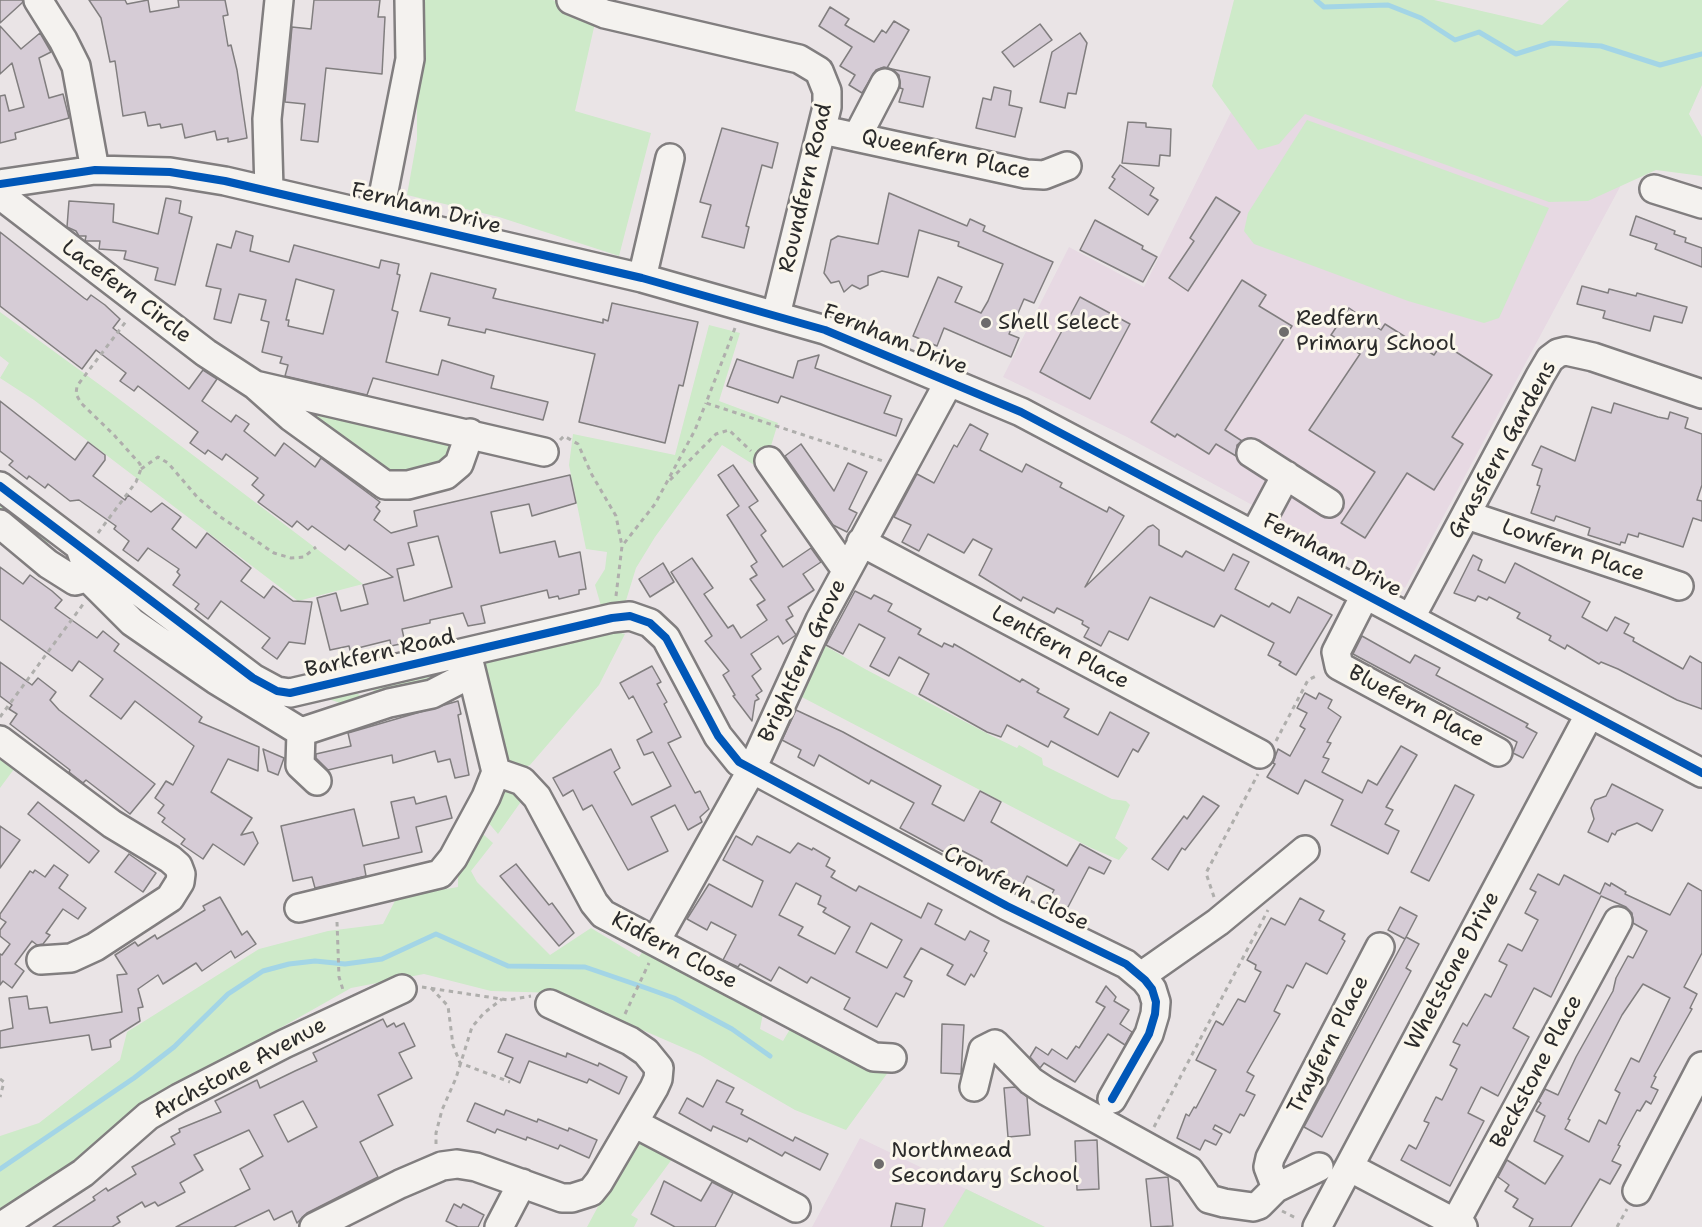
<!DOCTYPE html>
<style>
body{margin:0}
canvas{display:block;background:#eae4e6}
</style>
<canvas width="1702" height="1227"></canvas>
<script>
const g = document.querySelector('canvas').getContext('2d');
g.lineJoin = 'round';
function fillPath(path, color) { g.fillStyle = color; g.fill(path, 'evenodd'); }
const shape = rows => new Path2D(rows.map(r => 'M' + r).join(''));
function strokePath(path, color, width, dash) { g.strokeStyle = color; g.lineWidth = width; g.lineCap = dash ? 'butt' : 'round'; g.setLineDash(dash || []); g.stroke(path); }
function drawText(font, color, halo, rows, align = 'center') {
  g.font = font + ' "Shantell Sans",sans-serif'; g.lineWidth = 6; g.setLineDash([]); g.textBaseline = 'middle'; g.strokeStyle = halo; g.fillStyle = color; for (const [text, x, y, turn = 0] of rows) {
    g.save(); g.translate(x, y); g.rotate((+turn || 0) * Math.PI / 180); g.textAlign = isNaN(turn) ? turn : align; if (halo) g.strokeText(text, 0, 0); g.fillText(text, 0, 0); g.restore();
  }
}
fillPath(shape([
 [1257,60,1621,185,1405,588,1127,437,1003,377,1069,247,1144,287],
 [860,1138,1045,1227,812,1227]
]), '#e7d9e3');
fillPath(shape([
 [422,0,553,0,595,23,575,111,651,133,619,256,499,217,407,195,417,139,417,85,425,61],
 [1234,0,1434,0,1542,25,1569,0,1702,0,1702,85,1689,114,1702,137,1702,176,1656,170,1588,201,1549,202,1305,114,1279,144,1258,150,1212,86],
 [1307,120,1549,208,1499,318,1484,323,1408,301,1254,244,1244,231,1248,213],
 [0,312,111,393,363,584,298,601,34,400,0,378,9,363,0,356],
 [709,325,740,333,719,401,778,423,770,449,759,468,722,445,655,537,636,568,624,607,581,620,581,611,601,606,595,585,605,569,607,552,586,549,569,465,573,434,675,455],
 [284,396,454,438,454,459,395,480],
 [0,495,50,534,45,556,0,516],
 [606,629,625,634,599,685,530,765,519,769,504,756,481,673,486,656],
 [817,641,865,669,992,736,1017,748,1019,745,1042,758,1043,765,1112,799,1126,801,1130,805,1115,838,1128,848,1119,860,1089,847,796,694],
 [443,661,459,671,382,697,366,685],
 [349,687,367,701,351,707,326,698],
 [0,752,17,765,0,788],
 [506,783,525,796,498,834,481,814],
 [475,827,493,843,471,871,477,882,550,955,591,928,639,957,647,945,764,1008,760,1029,783,1041,793,1024,889,1071,846,1130,795,1110,700,1055,557,993,491,991,424,974,351,988,130,1113,72,1162,0,1209,0,1136,39,1123,120,1060,127,1032,259,949,328,931,383,924,397,897,458,887,458,862],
 [643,1142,675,1155,631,1215,638,1219,634,1227,587,1227,630,1147],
 [966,1189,1045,1227,943,1227]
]), '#ceeac9');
strokePath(shape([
 [1316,0,1324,7,1388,5,1421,18,1455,40,1479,32,1516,54,1551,43,1601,46,1660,65,1702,54],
 [0,1169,134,1078,174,1047,228,994,263,971,289,964,315,961,345,964,382,959,436,934,508,966,585,967,649,989,674,998,732,1029,770,1056]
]), '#a3d5e6', 5);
const building = shape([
 [0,0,22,0,23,2,0,23,0,0],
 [89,0,125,0,127,4,148,0,150,12,179,7,178,0,225,0,228,15,223,16,228,46,231,45,237,70,247,138,228,142,228,138,217,140,215,131,185,138,182,124,161,128,160,124,148,126,145,112,123,116,115,61,110,62,101,18,89,0],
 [314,0,380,0,378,17,385,17,382,74,326,68,318,142,301,140,305,104,285,102,292,27,311,29,314,0],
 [830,7,849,19,845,25,874,42,882,30,886,33,894,21,909,30,887,68,930,77,923,107,899,102,903,89,900,88,899,75,892,69,884,67,876,70,862,93,849,85,855,75,840,66,852,47,819,26,830,7],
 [1040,24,1052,40,1014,67,1002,52,1040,24],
 [0,26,21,49,40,33,51,52,39,58,49,98,63,94,69,118,15,133,16,139,0,143,0,96,5,95,9,111,24,107,12,63,0,74,0,26],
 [1080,33,1087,43,1076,94,1068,93,1065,108,1040,102,1052,52,1080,33],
 [994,87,1011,91,1009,105,1022,108,1015,137,976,128,983,98,991,100,994,87],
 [1128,122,1146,123,1146,127,1171,129,1170,156,1160,155,1159,166,1122,163,1128,122],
 [722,128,778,143,772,168,762,165,746,226,749,227,744,248,702,237,711,205,700,202,722,128],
 [1120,165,1154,188,1150,195,1158,200,1148,215,1109,188,1115,179,1112,177,1120,165],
 [889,193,967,226,970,219,985,226,983,231,1053,262,1034,303,1024,299,1009,334,1019,338,1011,357,944,328,937,346,913,336,938,277,962,287,955,302,981,313,988,301,1003,264,958,246,959,242,919,230,908,277,882,271,868,276,868,285,860,289,852,285,844,292,839,281,831,283,824,273,831,240,838,236,878,244,889,193],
 [1216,197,1240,212,1188,291,1169,278,1194,241,1190,238,1216,197],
 [166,198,181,201,179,213,192,217,175,285,155,280,158,268,124,259,126,251,99,249,100,241,85,241,86,236,79,236,76,231,67,227,69,201,114,204,113,222,158,234,166,198],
 [1636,216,1675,231,1674,234,1686,238,1685,242,1702,248,1702,267,1655,249,1657,244,1630,235,1636,216],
 [1095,220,1143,246,1142,249,1157,257,1143,282,1080,250,1095,220],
 [236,231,253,236,250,251,289,262,294,245,379,268,381,260,399,264,397,274,400,275,392,310,398,312,386,362,438,375,442,360,494,376,491,388,548,402,543,420,373,378,367,395,285,376,288,365,280,363,282,357,262,352,269,322,261,320,266,300,239,294,231,323,214,319,221,289,206,286,217,244,231,248,236,231],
 [296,279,334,290,323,334,288,326,289,320,286,320,296,279],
 [0,232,84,298,87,300,91,295,105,305,120,319,113,328,189,389,203,370,217,379,202,401,231,422,236,415,249,424,244,431,275,456,284,443,315,467,321,458,380,502,376,507,380,511,374,520,391,533,417,526,414,511,570,475,576,503,532,516,529,504,491,512,500,553,555,541,559,557,580,552,586,589,579,590,579,594,559,599,558,596,549,598,547,590,481,606,485,623,468,626,463,613,430,620,430,623,402,629,405,643,391,646,390,640,350,650,349,646,330,650,317,598,336,593,341,611,368,604,363,585,393,577,349,545,345,550,312,526,308,530,297,521,292,527,258,502,264,495,252,485,258,478,226,454,222,460,208,450,205,454,190,443,198,432,138,386,134,391,120,381,126,373,96,350,82,369,0,306,0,232],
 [438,536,452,587,404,601,397,569,414,565,408,543,438,536],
 [431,273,496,289,493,298,603,323,603,319,608,321,612,303,698,322,683,386,679,385,665,443,579,422,595,354,486,329,485,333,448,325,450,318,420,311,431,273],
 [1242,280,1266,295,1259,306,1292,326,1225,430,1242,441,1237,445,1236,456,1216,444,1209,454,1177,434,1175,437,1151,422,1242,280],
 [1582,286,1608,293,1609,289,1636,296,1637,293,1687,307,1682,323,1654,316,1650,331,1603,318,1605,311,1577,304,1582,286],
 [1080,297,1130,324,1090,399,1040,372,1080,297],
 [1349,308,1381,330,1385,324,1434,355,1442,343,1492,375,1452,437,1463,444,1434,490,1407,473,1365,538,1341,523,1375,472,1309,430,1360,354,1331,335,1349,308],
 [819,355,815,368,891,396,884,413,902,419,896,436,781,396,778,403,727,386,737,359,793,378,798,361,819,355],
 [0,401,75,460,88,442,105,455,105,460,93,476,125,500,128,495,151,512,162,503,181,517,172,529,196,548,207,533,251,568,241,581,264,598,273,586,293,601,312,602,305,644,289,642,277,659,262,648,270,638,221,601,208,619,195,609,199,604,173,585,180,575,177,572,179,569,148,548,138,561,123,550,129,541,114,529,116,526,79,500,70,501,48,484,45,488,29,476,27,479,9,465,13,461,0,451,0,401],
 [1614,403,1658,417,1668,419,1670,412,1688,418,1685,428,1702,434,1702,485,1697,500,1702,501,1702,521,1693,518,1683,547,1639,533,1638,537,1628,534,1625,543,1621,542,1620,545,1588,535,1590,528,1556,516,1554,521,1531,513,1540,486,1537,485,1542,469,1532,465,1541,446,1575,461,1592,407,1611,413,1614,403],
 [970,424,988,434,980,450,1022,472,1026,464,1062,483,1060,487,1107,512,1109,507,1124,516,1085,587,1148,527,1153,525,1159,530,1159,545,1182,557,1186,551,1224,571,1233,554,1249,562,1235,589,1269,607,1272,603,1290,613,1298,597,1332,615,1296,675,1279,665,1281,662,1268,655,1274,643,1221,615,1214,627,1150,597,1128,640,1109,631,1101,646,1084,637,1089,628,1082,624,1083,621,1057,608,1054,613,1023,597,1021,601,979,575,992,549,973,539,964,553,928,534,919,551,902,542,911,525,894,517,917,474,934,483,954,445,957,447,970,424],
 [801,444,834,491,848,463,867,472,849,509,857,513,847,532,833,525,785,456,801,444],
 [733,465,758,501,749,507,766,531,761,535,783,567,811,548,821,562,803,574,814,590,788,607,793,616,786,620,796,635,783,644,778,636,751,654,761,669,752,676,762,691,756,695,759,699,755,701,752,721,733,696,735,695,723,675,729,671,705,641,712,636,671,572,692,558,713,588,704,594,728,628,733,625,741,638,767,620,757,605,765,600,750,579,757,575,751,566,757,562,727,515,739,506,718,475,733,465],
 [1473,555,1482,560,1478,570,1505,583,1515,563,1590,602,1582,617,1607,631,1615,617,1629,624,1624,633,1634,638,1633,641,1683,669,1690,656,1702,663,1702,709,1677,700,1618,669,1601,662,1599,664,1567,645,1565,649,1549,640,1551,636,1517,618,1520,613,1489,597,1487,600,1478,596,1475,601,1454,593,1473,555],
 [663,563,674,582,650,597,639,579,663,563],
 [0,567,23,584,30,575,52,591,62,600,55,608,97,638,103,631,119,644,114,651,202,717,199,722,259,747,258,771,228,759,211,792,252,818,241,835,253,832,258,843,244,865,213,844,203,859,181,844,185,839,162,822,165,818,158,813,164,805,155,798,166,781,173,785,194,746,135,701,121,719,90,696,103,679,79,661,72,671,0,619,0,567],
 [855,591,871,599,874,595,892,604,888,611,921,629,918,634,942,647,944,643,953,647,954,644,1020,682,1022,679,1039,689,1037,692,1069,709,1064,717,1098,735,1110,712,1149,733,1138,752,1133,749,1118,777,1051,741,1048,747,1007,725,1001,737,987,732,919,694,929,674,899,657,889,676,870,666,885,638,859,624,843,654,826,645,855,591],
 [1362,636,1410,663,1415,655,1440,668,1436,675,1528,724,1526,727,1537,733,1523,758,1513,753,1517,742,1353,654,1362,636],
 [0,662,32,685,38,678,56,692,50,700,59,710,155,784,130,814,86,780,83,783,69,772,70,770,10,724,17,714,9,709,12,705,0,696,0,662],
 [652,666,661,682,657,684,667,702,664,704,681,737,668,743,695,793,700,791,709,809,700,817,702,822,688,830,675,805,651,817,668,851,628,870,592,805,583,810,573,790,563,796,553,778,611,749,620,768,614,772,632,805,671,786,653,752,644,755,637,740,652,732,633,696,629,699,620,683,652,666],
 [1305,693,1316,699,1319,693,1332,700,1328,708,1341,717,1327,742,1331,743,1323,757,1329,759,1322,772,1362,793,1368,780,1377,785,1401,746,1417,755,1386,807,1393,810,1385,824,1399,831,1388,854,1331,825,1343,800,1305,780,1298,794,1267,777,1275,764,1273,763,1278,749,1290,756,1305,729,1300,726,1307,713,1297,708,1305,693],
 [458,701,461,714,458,715,469,775,455,778,450,759,438,762,435,751,393,763,392,755,328,770,316,758,316,754,351,746,348,733,458,701],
 [796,710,843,732,941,786,932,804,964,821,980,791,1001,802,991,822,1067,866,1080,844,1111,861,1104,874,1089,867,1068,907,1045,907,1054,890,1027,876,1018,894,977,871,982,861,951,845,946,853,900,828,914,803,871,780,869,784,819,755,814,766,798,757,801,750,782,740,796,710],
 [263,749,284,758,278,775,268,771,263,749],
 [1612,784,1663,810,1652,831,1637,823,1617,831,1615,835,1612,833,1608,842,1588,832,1594,819,1591,808,1595,800,1606,796,1612,784],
 [1455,785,1474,795,1429,881,1411,872,1455,785],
 [446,796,452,818,416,827,422,852,364,865,366,876,315,888,312,877,293,881,281,826,354,809,363,846,399,838,391,802,414,797,416,804,446,796],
 [1203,796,1219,806,1185,850,1182,848,1168,870,1152,859,1184,816,1187,819,1203,796],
 [38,802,99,851,89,863,28,814,38,802],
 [0,826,20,840,0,868,0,826],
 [736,836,752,845,757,836,790,853,798,843,812,850,813,848,830,858,826,866,835,871,831,877,856,891,859,886,921,918,928,903,942,910,935,924,965,940,970,931,989,941,984,951,987,953,974,977,971,974,965,985,947,975,953,965,921,948,904,977,912,981,904,997,896,993,877,1027,844,1009,850,998,811,977,807,983,779,967,771,981,740,964,738,967,723,960,736,935,711,922,707,930,687,919,709,884,752,907,763,881,723,860,736,836],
 [796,883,821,896,818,904,826,908,823,912,850,927,835,954,798,935,803,927,779,915,796,883],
 [871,923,902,940,887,968,856,952,871,923],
 [129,854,156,873,143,892,115,872,129,854],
 [516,864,549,905,552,903,574,933,559,946,500,876,516,864],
 [54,865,68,875,59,888,86,908,78,919,63,909,46,933,50,935,43,944,37,945,32,941,15,964,24,971,12,988,3,981,0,985,0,954,2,955,10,944,0,936,0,930,6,922,0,918,0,914,30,871,33,873,35,870,45,877,54,865],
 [1538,874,1559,885,1564,875,1600,894,1605,883,1610,886,1611,883,1626,892,1625,894,1670,915,1688,883,1702,891,1702,953,1684,987,1697,994,1690,1008,1692,1009,1654,1076,1656,1077,1651,1087,1658,1090,1651,1104,1646,1101,1640,1111,1637,1110,1618,1145,1620,1146,1612,1161,1621,1165,1610,1184,1600,1179,1571,1227,1529,1227,1533,1219,1513,1207,1518,1199,1505,1191,1509,1185,1498,1177,1507,1160,1545,1184,1563,1156,1534,1141,1545,1116,1536,1111,1541,1103,1538,1101,1545,1089,1558,1095,1576,1057,1613,991,1616,978,1628,956,1633,958,1647,931,1633,923,1632,913,1626,907,1601,896,1551,997,1534,988,1513,1028,1529,1037,1498,1096,1481,1087,1468,1113,1484,1121,1450,1186,1401,1160,1409,1145,1416,1149,1429,1123,1424,1121,1436,1097,1442,1100,1457,1069,1450,1065,1460,1045,1453,1042,1463,1023,1467,1026,1485,994,1491,997,1507,965,1499,961,1508,944,1522,951,1538,920,1525,913,1536,892,1530,889,1538,874],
 [1643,984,1670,998,1639,1062,1631,1058,1615,1090,1620,1093,1606,1124,1599,1120,1589,1142,1565,1129,1570,1120,1568,1119,1622,1015,1643,984],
 [220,897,242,935,247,931,256,944,235,958,231,951,202,971,196,963,163,984,158,975,138,989,143,1007,138,1008,140,1021,110,1040,111,1047,92,1050,89,1035,0,1048,0,1031,13,1028,9,998,27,996,29,1009,47,1007,50,1023,122,1012,117,975,127,974,115,955,135,942,138,946,155,935,157,939,205,910,203,906,220,897],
 [1300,898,1324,911,1319,920,1345,934,1342,939,1345,941,1327,974,1306,963,1293,988,1287,985,1274,1011,1280,1014,1247,1072,1254,1076,1246,1091,1255,1095,1244,1116,1240,1114,1230,1133,1215,1125,1213,1129,1222,1134,1216,1145,1205,1140,1200,1150,1177,1138,1186,1114,1189,1116,1194,1107,1196,1108,1216,1070,1196,1060,1216,1021,1223,1025,1238,999,1245,1002,1261,972,1255,969,1256,965,1247,960,1271,918,1285,925,1300,898],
 [1400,907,1417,916,1405,939,1388,930,1400,907],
 [1406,937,1419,944,1406,968,1411,971,1322,1137,1304,1127,1406,937],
 [1106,986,1116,997,1114,1001,1129,1010,1120,1024,1132,1032,1125,1045,1108,1034,1075,1082,1044,1063,1040,1068,1030,1057,1036,1047,1048,1055,1052,1049,1067,1059,1076,1046,1079,1048,1105,1007,1096,1002,1106,986],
 [383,1019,387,1027,394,1023,396,1027,404,1023,415,1046,399,1053,412,1078,378,1095,393,1125,360,1142,378,1177,307,1213,297,1223,292,1211,274,1220,269,1210,234,1227,176,1227,250,1189,240,1169,263,1156,249,1130,194,1155,203,1170,180,1183,185,1192,158,1206,155,1202,145,1207,142,1202,117,1217,120,1222,112,1227,53,1227,95,1200,93,1197,106,1188,108,1191,136,1174,132,1167,175,1144,171,1137,180,1132,179,1129,221,1112,215,1101,257,1080,260,1088,295,1071,317,1061,313,1053,383,1019],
 [303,1101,317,1127,288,1142,274,1115,303,1101],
 [942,1024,964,1025,961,1074,941,1073,942,1024],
 [506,1034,566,1057,567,1053,598,1066,599,1063,627,1077,619,1094,589,1079,587,1083,529,1061,520,1083,505,1076,513,1058,498,1052,506,1034],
 [717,1080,734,1088,726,1102,743,1110,741,1114,793,1141,795,1137,828,1154,820,1170,785,1152,782,1156,749,1138,747,1142,713,1126,711,1131,679,1113,687,1098,703,1107,717,1080],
 [1015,1087,1027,1097,1030,1135,1008,1137,1004,1088,1015,1087],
 [475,1103,504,1115,506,1110,537,1122,538,1119,568,1131,569,1128,597,1140,589,1158,560,1145,558,1149,527,1137,526,1140,497,1129,495,1133,467,1121,475,1103],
 [1097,1140,1099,1189,1077,1190,1075,1141,1097,1140],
 [1168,1177,1173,1226,1151,1227,1146,1179,1168,1177],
 [664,1181,701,1201,712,1182,733,1193,715,1227,675,1227,651,1214,664,1181],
 [896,1203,925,1209,922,1227,891,1227,896,1203],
 [454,1204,461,1208,463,1204,484,1215,478,1227,458,1227,446,1221,454,1204]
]);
fillPath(building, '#d6ccd6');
strokePath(building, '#817e7f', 1.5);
const minor = shape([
 [38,0,63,40,76,66,95,170],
 [571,0,605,14,799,59,819,71,827,91,827,107,776,315],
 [823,130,1026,174,1044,175,1067,166],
 [857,137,885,83],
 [0,184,95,170,170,172,225,181,642,278,825,330,1021,412,1702,773],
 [1654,189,1702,204],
 [269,190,267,119,279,0],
 [0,195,206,353,255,385,544,452],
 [379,216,410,59,409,0],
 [642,278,670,158],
 [255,385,291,417,385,485,408,485,446,475,459,464,470,433],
 [1251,453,1329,503],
 [769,461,846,570],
 [0,486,253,678,277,691,290,693,612,618,630,616,650,623,666,638,718,736,739,762,1007,906,1126,964,1145,980,1152,989,1156,1002,1155,1014,1149,1034,1112,1099],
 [1467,515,1679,586],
 [0,524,48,564,75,581,90,577],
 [1254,535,1286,475],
 [861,542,1260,754],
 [80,548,92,582,132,622,216,680,301,732,300,765,317,781],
 [1365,595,1336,652,1339,666,1498,752],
 [1411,617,1540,376,1550,359,1558,353,1566,351,1593,357,1702,394],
 [467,653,496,772,522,781,537,797,594,903,603,914,874,1057,892,1058],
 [301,732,389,703,432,694,461,679,470,666],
 [0,740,112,824,170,859,178,866,181,874,180,882,170,898,95,947,71,958,41,960],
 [299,908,440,874,453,858,486,797,496,772],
 [656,941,751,771,820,620,950,380],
 [1141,976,1218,922,1305,850],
 [974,1087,983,1050,995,1044,1031,1081,1046,1091,1189,1170,1209,1199,1224,1203,1253,1207,1259,1205,1276,1188,1319,1167],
 [634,1123,796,1208],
 [1349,1167,1463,1227],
 [1276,1188,1268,1167,1270,1158,1380,947],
 [1637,1191,1702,1066],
 [1455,1223,1618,921],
 [0,1227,83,1173,148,1116,179,1098,284,1044,402,989],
 [314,1227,400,1184,442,1166,457,1164,476,1167,562,1198,572,1198,591,1192,599,1182,654,1088,658,1079,659,1068,646,1052,630,1041,550,1004],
 [499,1227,522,1183],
 [1317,1227,1589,715]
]);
strokePath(minor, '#817e7f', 32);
strokePath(shape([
 [735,328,706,403,883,461],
 [560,440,564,436,578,444,592,475,616,516,622,546],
 [141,469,158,457,168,463,198,498,219,516,274,553,291,558,304,557,316,547],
 [670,480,716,434,729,430,751,451],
 [98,533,136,482,141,469,140,464,114,435,81,403,76,394,77,386,127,320],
 [616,596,622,546,655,504,695,430,706,403],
 [0,717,84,603],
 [1276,741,1308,680,1318,675],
 [1214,897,1206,873,1258,774],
 [337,922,339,977,344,993],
 [422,987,508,1000,531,996],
 [431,988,448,1006,453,1045,460,1063,510,1082],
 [625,1014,649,963],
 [0,1079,4,1082,0,1097],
 [1154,1127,1268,910],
 [436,1144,436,1133,442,1110,456,1078,472,1027,484,1013,502,999],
 [1282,1211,1298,1219],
 [1617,1227,1627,1209]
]), '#afaeac', 3, [4.5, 4.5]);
strokePath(minor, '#f4f2ef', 27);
strokePath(shape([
 [0,184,95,170,170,172,225,181,642,278,825,330,1021,412,1702,773],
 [0,486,253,678,277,691,290,693,612,618,630,616,650,623,666,638,718,736,739,762,1007,906,1126,964,1145,980,1152,989,1156,1002,1155,1014,1149,1034,1112,1099]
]), '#0057b8', 8);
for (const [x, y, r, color] of [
 [986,323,6,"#6e6c6c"],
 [1284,332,6,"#6e6c6c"],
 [879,1164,6,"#6e6c6c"]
]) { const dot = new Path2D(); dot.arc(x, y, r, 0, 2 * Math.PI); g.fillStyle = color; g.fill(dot); strokePath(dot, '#fbf7ec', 2); }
drawText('22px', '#2b2b2b', '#fbf7ec', [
 ["Queenfern Place",946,155,12],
 ["Roundfern Road",806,188,-77],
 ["Fernham Drive",426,209,14],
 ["Lacefern Circle",126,292,37],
 ["Fernham Drive",895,340,22],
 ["Grassfern Gardens",1503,450,-61],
 ["Lowfern Place",1573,551,19],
 ["Fernham Drive",1332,556,28],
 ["Lentfern Place",1060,648,28],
 ["Barkfern Road",380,654,-13],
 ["Brightfern Grove",803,661,-65],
 ["Bluefern Place",1416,707,28],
 ["Crowfern Close",1016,889,27],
 ["Kidfern Close",674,951,28],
 ["Whetstone Drive",1453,971,-62],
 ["Trayfern Place",1329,1045,-63],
 ["Archstone Avenue",240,1069,-28],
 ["Beckstone Place",1537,1072,-62]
]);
drawText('22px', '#2b2b2b', '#fbf7ec', [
 ["Redfern",1296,319],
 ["Primary School",1296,344],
 ["Shell Select",998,323],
 ["Northmead",891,1151],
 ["Secondary School",891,1176]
], 'left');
</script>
